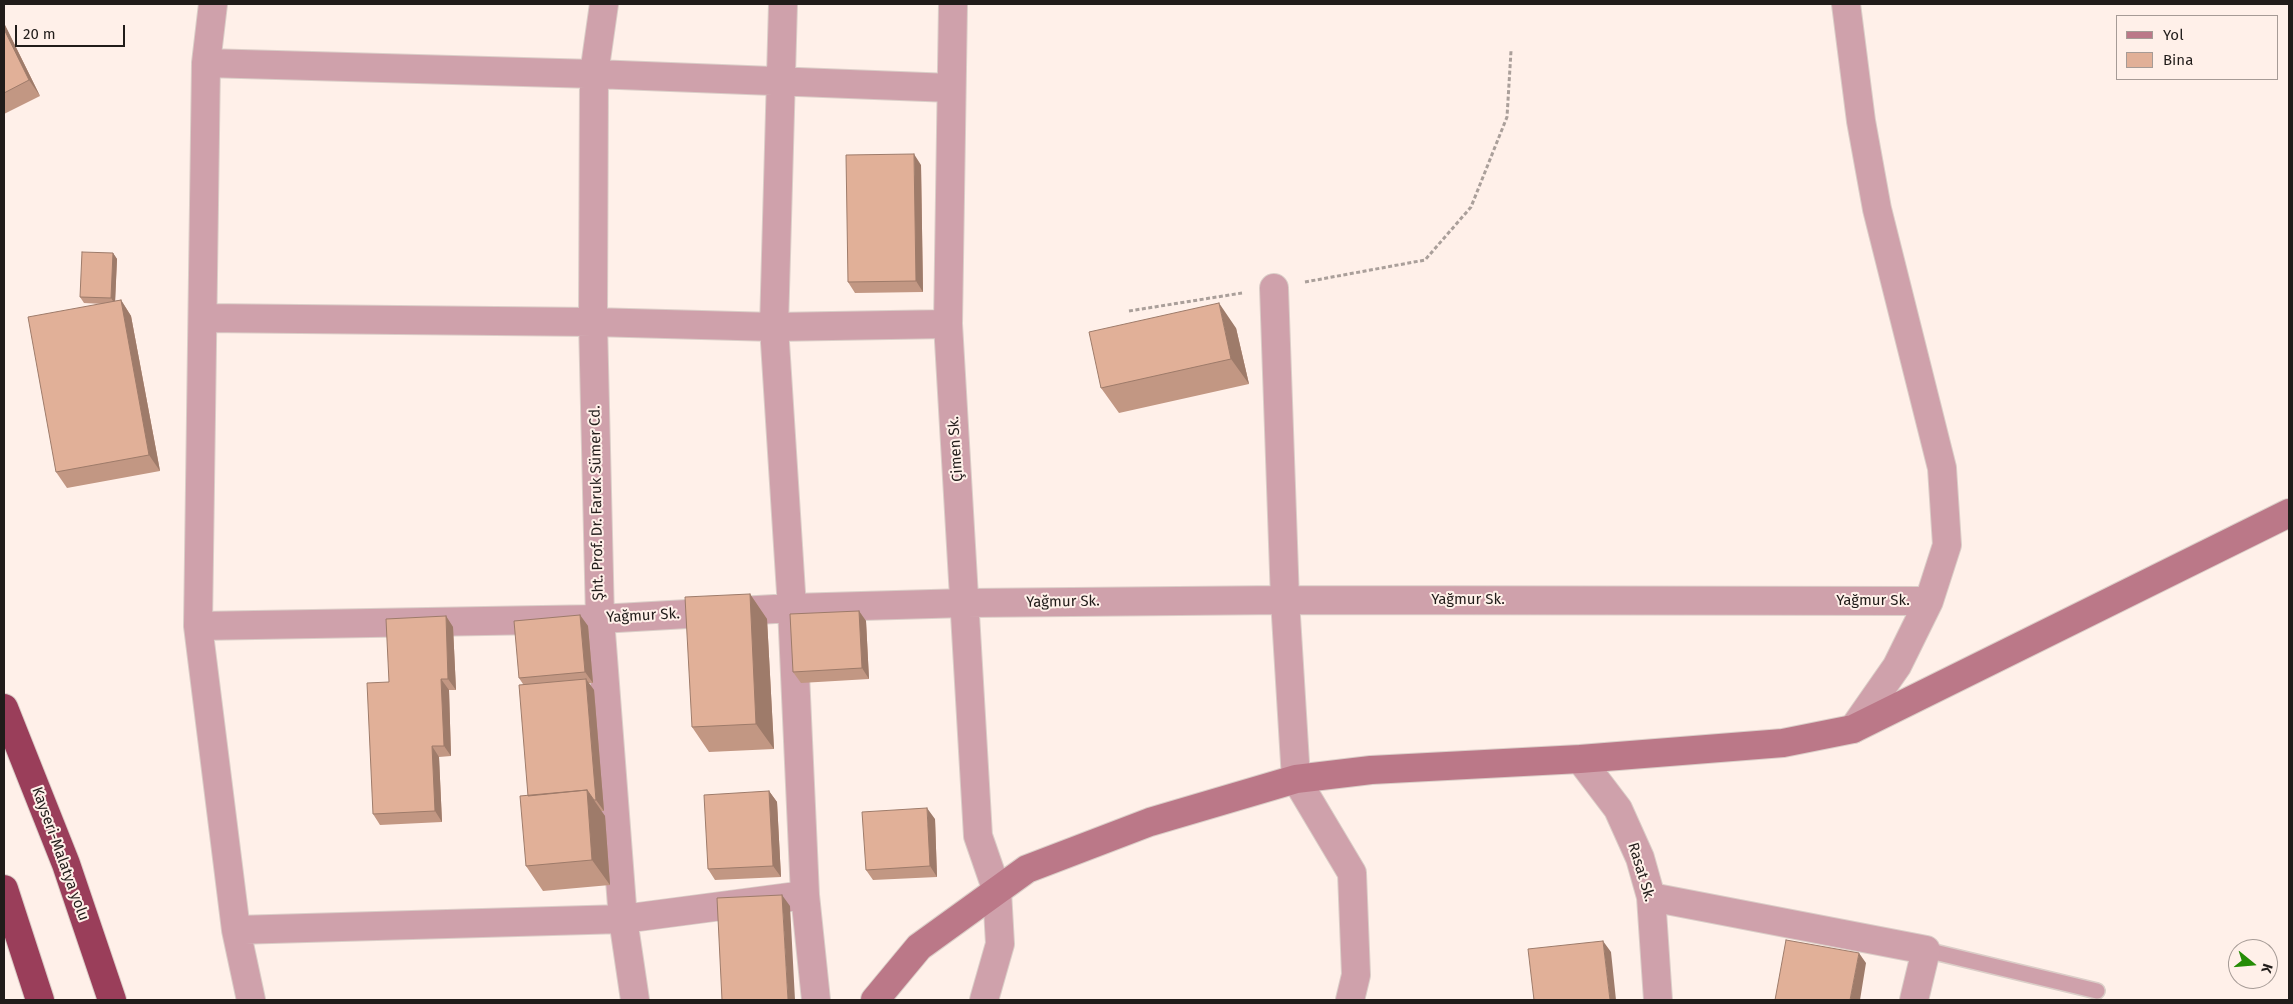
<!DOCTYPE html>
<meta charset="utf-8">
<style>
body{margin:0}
#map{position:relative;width:2293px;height:1004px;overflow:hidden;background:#fff0e9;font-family:"Fira Sans",sans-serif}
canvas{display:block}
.frame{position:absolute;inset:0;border:5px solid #211c1a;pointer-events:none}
.legend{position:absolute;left:2116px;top:15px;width:162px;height:65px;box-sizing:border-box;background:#fff0e9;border:1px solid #a69b96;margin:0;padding:6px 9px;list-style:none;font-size:15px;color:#211c1a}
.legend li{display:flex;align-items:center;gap:10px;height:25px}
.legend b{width:25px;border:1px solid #a69b96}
.north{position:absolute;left:2228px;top:939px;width:50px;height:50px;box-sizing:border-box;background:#fff0e9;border:1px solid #a69b96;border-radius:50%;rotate:107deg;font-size:14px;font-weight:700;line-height:20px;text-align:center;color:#211c1a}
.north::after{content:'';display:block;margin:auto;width:18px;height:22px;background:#258c06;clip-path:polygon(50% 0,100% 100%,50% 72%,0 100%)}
.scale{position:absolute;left:15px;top:25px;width:110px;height:22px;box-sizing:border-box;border:2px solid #211c1a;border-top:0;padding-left:6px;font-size:15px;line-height:18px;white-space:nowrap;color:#211c1a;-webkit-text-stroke:4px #fff0e9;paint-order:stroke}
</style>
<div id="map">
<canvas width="2293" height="1004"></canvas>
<div class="frame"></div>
<ul class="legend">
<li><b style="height:6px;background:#bb7888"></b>Yol</li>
<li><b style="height:14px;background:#e1b098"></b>Bina</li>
</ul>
<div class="north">K</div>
<div class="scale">20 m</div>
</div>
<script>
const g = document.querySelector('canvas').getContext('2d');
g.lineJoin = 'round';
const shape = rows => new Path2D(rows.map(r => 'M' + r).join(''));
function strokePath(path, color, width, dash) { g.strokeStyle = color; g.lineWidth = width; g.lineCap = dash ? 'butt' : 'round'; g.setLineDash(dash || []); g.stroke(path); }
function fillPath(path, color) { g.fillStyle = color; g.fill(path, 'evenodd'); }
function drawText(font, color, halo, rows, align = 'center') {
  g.font = font + ' "Fira Sans",sans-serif'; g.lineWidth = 4; g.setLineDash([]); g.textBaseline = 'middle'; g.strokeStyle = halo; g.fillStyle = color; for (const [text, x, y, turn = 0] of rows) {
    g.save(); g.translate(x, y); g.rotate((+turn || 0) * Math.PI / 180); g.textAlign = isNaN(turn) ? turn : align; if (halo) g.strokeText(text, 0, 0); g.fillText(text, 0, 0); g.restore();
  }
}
const lane = shape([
 [1926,950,2097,991]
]);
const street = shape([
 [213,4,206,63,198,626,236,930,251,1000],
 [604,4,594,74,593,322,600,619,623,919,635,1000],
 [783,4,774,327,792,608,805,895,816,1000],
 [953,4,948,324,978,836,997,891,1000,944,984,1000],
 [1846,4,1861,121,1877,209,1942,468,1947,545,1929,601,1897,666,1853,729],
 [206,63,594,74,951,88],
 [1274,288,1285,600,1296,779,1352,873,1356,975,1350,1000],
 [203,318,593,322,774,327,948,324],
 [198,626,600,619,792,608,966,603,1285,600,1929,601],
 [1580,759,1618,809,1640,858,1651,897,1658,1000],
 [1651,897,1926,950,1914,1000],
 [236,930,623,919,805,895]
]);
const secondary = shape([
 [875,1000,919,947,1027,869,1150,822,1296,779,1371,770,1580,759,1783,743,1853,729,2289,513]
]);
const highway = shape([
 [4,708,66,864,112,1000],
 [4,889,40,1000]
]);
strokePath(lane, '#dbcec8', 18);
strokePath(street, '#dbcec8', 30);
strokePath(secondary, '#dbcec8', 30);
strokePath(highway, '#dbcec8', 30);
strokePath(shape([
 [1305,282,1425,260,1471,207,1507,117,1511,51],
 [1129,311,1242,293]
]), '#aa9f9a', 3, [4, 2.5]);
strokePath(lane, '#cfa1ab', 15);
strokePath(street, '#cfa1ab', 28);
strokePath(secondary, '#bb7888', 28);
strokePath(highway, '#9a3e5a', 28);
fillPath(shape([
 [4,23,40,96,4,114],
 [921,165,923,292,855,293,848,282],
 [113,253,117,259,115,301,121,300,131,316,160,471,67,488,56,472,103,304,84,303,80,297],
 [1236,328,1249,384,1119,413,1101,388],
 [750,594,767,619,774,749,709,752,692,727],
 [859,611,866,621,869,679,801,683,793,672],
 [580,615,588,626,593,683,589,683,594,690,604,811,601,811,605,816,610,885,543,891,526,866,528,796,523,684,519,678],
 [446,616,453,627,456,690,449,690,451,756,439,757,442,822,380,825,373,814],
 [769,791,777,802,781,877,715,880,708,869],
 [935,819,937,877,873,880,866,870]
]), '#c29783');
fillPath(shape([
 [4,23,40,96,29,80,4,29],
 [914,154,921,165,923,292,916,281],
 [113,253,117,259,115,304,111,298],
 [121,300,131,316,160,471,149,455],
 [1219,303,1236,328,1249,384,1231,359],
 [750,594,767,619,774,749,756,724],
 [859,611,866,621,869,679,862,668],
 [580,615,588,626,593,683,585,672],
 [446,616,453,627,456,690,448,679],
 [441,679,449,690,451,756,444,746],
 [586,679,594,690,604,811,596,800],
 [432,746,439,757,442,822,435,811],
 [587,790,605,816,610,885,592,860],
 [769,791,777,802,781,877,773,866],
 [927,808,935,819,937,877,930,866],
 [782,895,790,906,795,1000,788,1000],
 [1603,941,1611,952,1616,1000,1610,1000],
 [1859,953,1866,963,1860,1000,1850,1000]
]), '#9e7b6a');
const building = shape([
 [4,29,29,80,4,93,4,29],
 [914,154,916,281,848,282,846,155,914,154],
 [82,252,113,253,111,298,80,297,82,252],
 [121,300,149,455,56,472,28,317,121,300],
 [1219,303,1231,359,1101,388,1089,332,1219,303],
 [750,594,756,724,692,727,685,597,750,594],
 [859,611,862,668,793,672,790,614,859,611],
 [580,615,585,672,519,678,514,621,580,615],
 [446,616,448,679,441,679,444,746,432,746,435,811,373,814,367,683,389,682,386,619,446,616],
 [586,679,596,800,594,800,587,790,528,796,519,685,586,679],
 [587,790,592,860,526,866,520,796,587,790],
 [769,791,773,866,708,869,704,795,769,791],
 [927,808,930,866,866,870,862,812,927,808],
 [782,895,788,1000,722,1000,717,898,782,895],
 [1786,940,1859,953,1850,1000,1775,1000,1786,940],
 [1603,941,1610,1000,1534,1000,1528,949,1603,941]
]);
fillPath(building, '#e1b098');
strokePath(building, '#9e7b6a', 1);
drawText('15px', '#211c1a', '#fff0e9', [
 ["Çimen Sk.",956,449,-94],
 ["Şht. Prof. Dr. Faruk Sümer Cd.",597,503,-91],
 ["Yağmur Sk.",1468,600],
 ["Yağmur Sk.",1873,601],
 ["Yağmur Sk.",1063,602,-1],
 ["Yağmur Sk.",643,616,-3],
 ["Kayseri-Malatya yolu",60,854,70],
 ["Rasat Sk.",1641,872,73]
]);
</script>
